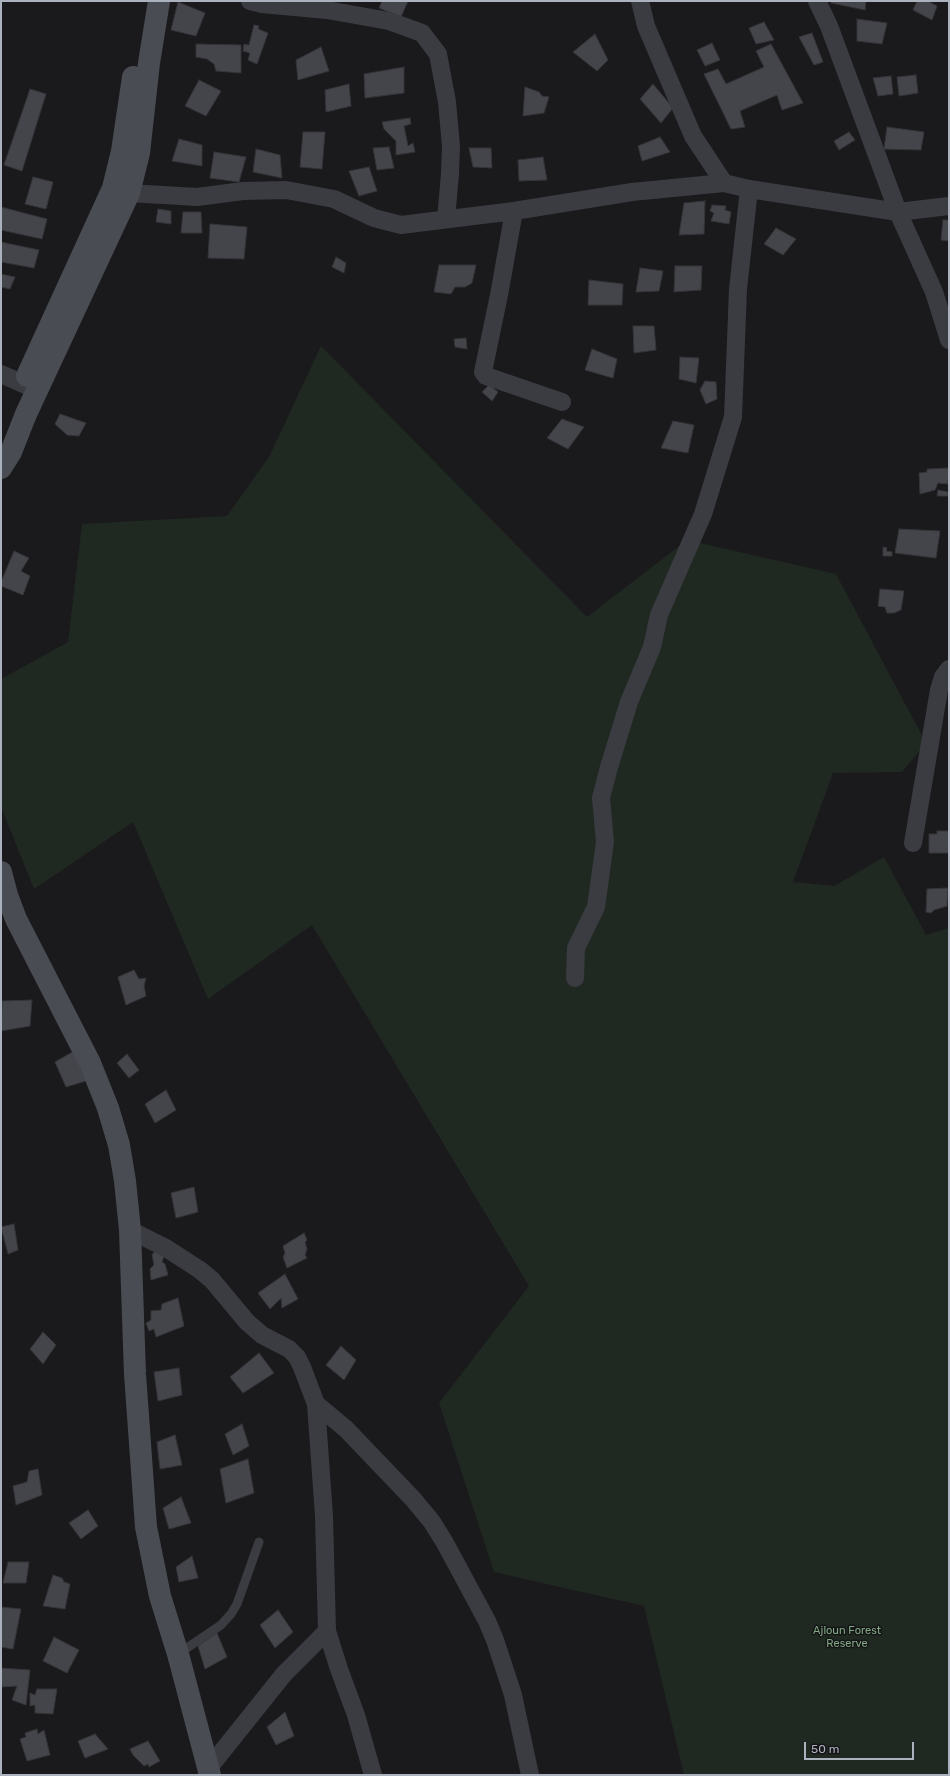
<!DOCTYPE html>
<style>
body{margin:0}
#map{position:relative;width:950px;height:1776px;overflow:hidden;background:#1a1a1d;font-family:Rubik,sans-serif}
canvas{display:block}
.frame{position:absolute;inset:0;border:2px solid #acb2bd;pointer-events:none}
.scale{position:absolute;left:804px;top:1742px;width:110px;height:18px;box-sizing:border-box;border:2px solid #acb2bd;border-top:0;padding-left:5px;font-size:12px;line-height:14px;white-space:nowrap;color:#acb2bd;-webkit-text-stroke:3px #151518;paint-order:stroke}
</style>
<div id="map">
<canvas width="950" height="1776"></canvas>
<div class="frame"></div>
<div class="scale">50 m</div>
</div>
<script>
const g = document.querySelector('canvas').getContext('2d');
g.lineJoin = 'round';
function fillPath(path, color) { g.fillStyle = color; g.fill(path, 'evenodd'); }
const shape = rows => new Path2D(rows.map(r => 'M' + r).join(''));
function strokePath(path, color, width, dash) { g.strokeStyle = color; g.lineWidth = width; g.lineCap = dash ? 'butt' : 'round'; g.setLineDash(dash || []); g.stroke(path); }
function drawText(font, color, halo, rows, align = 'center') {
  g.font = font + ' Rubik,sans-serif'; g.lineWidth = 3; g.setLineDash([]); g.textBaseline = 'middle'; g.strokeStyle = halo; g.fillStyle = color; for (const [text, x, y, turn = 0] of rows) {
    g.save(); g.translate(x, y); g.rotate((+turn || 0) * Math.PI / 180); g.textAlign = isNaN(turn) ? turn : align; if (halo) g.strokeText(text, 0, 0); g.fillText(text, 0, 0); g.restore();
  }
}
fillPath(shape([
 [321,346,587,617,687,540,836,574,926,743,902,772,833,773,793,882,834,886,884,857,926,935,949,928,949,1775,684,1775,644,1606,494,1572,439,1403,529,1286,312,925,208,999,133,822,34,889,1,807,1,679,68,642,82,524,227,516,269,457]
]), '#202921');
const building = shape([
 [382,1,408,1,401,17,379,8,382,1],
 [831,1,866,1,865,10,831,3,831,1],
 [917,1,928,1,937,6,932,20,913,10,917,1],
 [178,2,205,13,196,36,171,30,178,2],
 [857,19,887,23,882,44,857,41,857,19],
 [764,22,774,40,756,44,749,28,764,22],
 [254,25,259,26,258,29,268,33,257,64,248,60,250,53,243,51,244,44,249,45,254,25],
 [812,33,823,62,814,65,799,37,812,33],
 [595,34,608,60,597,71,573,52,595,34],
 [712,43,720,60,705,66,697,50,712,43],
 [196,44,241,45,241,73,216,71,214,64,207,59,196,57,196,44],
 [771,44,803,103,782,110,777,95,740,111,745,127,731,129,704,74,718,69,726,84,764,67,756,51,771,44],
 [321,47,329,71,298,80,296,60,321,47],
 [404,67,404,93,365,98,364,74,404,67],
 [916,75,918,93,899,96,897,77,916,75],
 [891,76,893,94,878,96,873,78,891,76],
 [199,80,221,91,206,116,185,106,199,80],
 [349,84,351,106,326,112,325,90,349,84],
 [653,84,673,108,661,123,640,99,653,84],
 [525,87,539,92,542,96,549,97,544,113,523,116,525,87],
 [30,89,46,94,22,171,4,165,30,89],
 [410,118,411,124,404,126,408,146,413,143,415,152,396,155,396,141,384,129,382,122,410,118],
 [887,127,924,132,921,150,884,149,887,127],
 [303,132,325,132,322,169,300,167,303,132],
 [849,132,855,140,839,150,834,141,849,132],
 [660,137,670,152,642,161,638,146,660,137],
 [179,139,202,145,202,166,172,161,179,139],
 [389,147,394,168,377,170,373,148,389,147],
 [469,148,491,148,492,168,473,167,469,148],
 [256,149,280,155,282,178,253,172,256,149],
 [214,152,246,157,239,182,210,178,214,152],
 [543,157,547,180,519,181,518,160,543,157],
 [369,167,377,191,359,196,349,171,369,167],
 [33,177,53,182,46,209,25,204,33,177],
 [705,201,704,234,679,235,684,203,705,201],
 [712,205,726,206,725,210,731,212,729,224,711,221,714,213,710,211,712,205],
 [1,207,47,219,42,239,1,230,1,207],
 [158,209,171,211,171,224,156,222,158,209],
 [183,212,201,212,202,233,181,233,183,212],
 [943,220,949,220,949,241,941,240,943,220],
 [210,224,247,227,244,259,208,258,210,224],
 [776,228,796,239,783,255,764,244,776,228],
 [1,242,39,250,34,268,1,262,1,242],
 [336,257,346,263,344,273,332,267,336,257],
 [439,265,476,265,472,283,465,287,455,287,451,294,434,292,439,265],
 [675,266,702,266,701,290,674,292,675,266],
 [640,268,663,271,659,291,636,292,640,268],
 [1,274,15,277,10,289,1,287,1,274],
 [589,280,623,284,622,305,588,305,589,280],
 [633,326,654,326,656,350,634,353,633,326],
 [466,338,467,349,455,347,454,339,466,338],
 [592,349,617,359,613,378,585,370,592,349],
 [680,357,699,358,696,383,679,379,680,357],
 [705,381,716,382,717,399,706,404,700,390,705,381],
 [489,385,498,392,492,401,482,392,489,385],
 [60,414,86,423,79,436,67,435,55,424,60,414],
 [562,419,584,427,568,449,547,438,562,419],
 [673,421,694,425,688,453,661,448,673,421],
 [949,468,948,484,938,483,935,490,920,494,919,473,927,472,927,469,949,468],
 [938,490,948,492,948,496,937,496,938,490],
 [899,529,940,531,936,558,895,553,899,529],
 [883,547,887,548,886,551,892,552,892,556,883,556,883,547],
 [14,551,29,558,21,571,30,576,23,595,1,586,1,582,14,551],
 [880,589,904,591,901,610,894,613,887,613,885,607,878,606,880,589],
 [937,831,948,831,949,834,949,853,929,853,929,834,937,834,937,831],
 [948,888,947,906,934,910,931,913,926,912,927,889,948,888],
 [134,970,139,979,146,978,144,986,146,996,126,1005,118,977,134,970],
 [32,1000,30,1026,1,1031,2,1001,32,1000],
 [74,1051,86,1081,66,1087,55,1062,74,1051],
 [127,1054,139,1070,129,1078,117,1063,127,1054],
 [166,1090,176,1110,155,1123,145,1104,166,1090],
 [194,1187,198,1212,176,1218,171,1193,194,1187],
 [14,1224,18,1250,8,1254,1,1227,14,1224],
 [304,1233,307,1240,305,1242,307,1249,305,1255,307,1258,287,1268,283,1257,285,1253,283,1246,304,1233],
 [159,1249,165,1253,162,1262,165,1264,168,1275,151,1280,150,1269,154,1265,152,1254,159,1249],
 [285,1274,298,1299,282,1308,281,1298,270,1309,258,1293,285,1274],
 [178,1298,184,1326,156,1337,154,1329,149,1331,146,1323,151,1320,151,1311,161,1310,162,1304,178,1298],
 [43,1332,56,1345,43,1364,30,1349,43,1332],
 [341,1346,356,1360,344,1380,326,1365,341,1346],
 [259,1353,274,1373,243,1393,230,1377,259,1353],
 [179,1368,182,1395,158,1401,154,1372,179,1368],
 [242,1424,249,1446,233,1455,225,1434,242,1424],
 [175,1435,182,1465,160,1469,157,1442,175,1435],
 [248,1459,254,1493,226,1503,220,1469,248,1459],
 [38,1469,42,1495,16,1505,13,1486,27,1482,29,1471,38,1469],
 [181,1497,191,1523,169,1529,163,1508,181,1497],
 [88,1510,98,1526,81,1539,69,1523,88,1510],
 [192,1556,198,1578,179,1582,176,1567,192,1556],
 [8,1562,29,1562,26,1583,3,1583,8,1562],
 [53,1575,62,1578,64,1582,70,1584,65,1609,43,1606,53,1575],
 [1,1607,21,1609,13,1649,1,1647,1,1607],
 [278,1610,293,1632,275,1648,260,1625,278,1610],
 [217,1633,227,1657,205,1669,198,1646,217,1633],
 [54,1637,79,1650,67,1673,43,1661,54,1637],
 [1,1668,30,1670,26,1705,12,1700,17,1686,1,1687,1,1668],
 [37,1689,57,1689,53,1714,35,1713,35,1705,30,1706,30,1693,35,1695,37,1689],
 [285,1712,294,1736,276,1745,267,1727,285,1712],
 [37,1729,38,1734,44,1730,50,1755,27,1761,20,1739,26,1737,25,1733,37,1729],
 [95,1734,108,1749,85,1758,78,1741,95,1734],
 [148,1741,160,1761,149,1767,148,1764,144,1766,133,1755,130,1749,148,1741]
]);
fillPath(building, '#44454a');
strokePath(building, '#343439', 1);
strokePath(shape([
 [178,1654,221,1625,231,1614,237,1604,259,1542]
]), '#3b3c42', 9);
strokePath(shape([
 [250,1,262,4,327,10,389,21,422,33,438,54,447,102,451,146,450,174,446,219],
 [640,1,646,26,693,136,724,183],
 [817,1,829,26,898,212,934,292,949,340],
 [116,189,129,193,197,197,243,191,286,190,334,199,374,218,401,225,514,211,632,192,724,183,749,189,898,212,949,206],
 [514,211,499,295,483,372,486,376,492,378,562,402],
 [1,374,37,390],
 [913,843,939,690,943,677,949,669],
 [575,978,576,948,596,907,605,842,601,798,609,767,629,702,652,647,659,615,703,514,733,417,738,289,749,189],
 [130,1230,166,1248,200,1270,212,1280,247,1322,262,1335,289,1349,297,1357,302,1367,316,1404,324,1516,327,1631,339,1669,356,1715,373,1775],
 [316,1404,346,1429,413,1499,432,1522,445,1543,487,1621,495,1640,513,1695,530,1775],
 [208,1769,284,1674,327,1631]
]), '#3b3c42', 18);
strokePath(shape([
 [27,376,113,188,122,151,133,77],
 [1,468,11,452,26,414,129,193,139,153,149,63,159,1],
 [1,872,7,895,16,919,90,1063,108,1108,119,1145,125,1181,130,1230,135,1374,146,1527,160,1596,178,1654,210,1775]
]), '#494c53', 22);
drawText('11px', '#82a984', '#151518', [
 ["Ajloun Forest",847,1631],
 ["Reserve",847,1644]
]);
</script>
